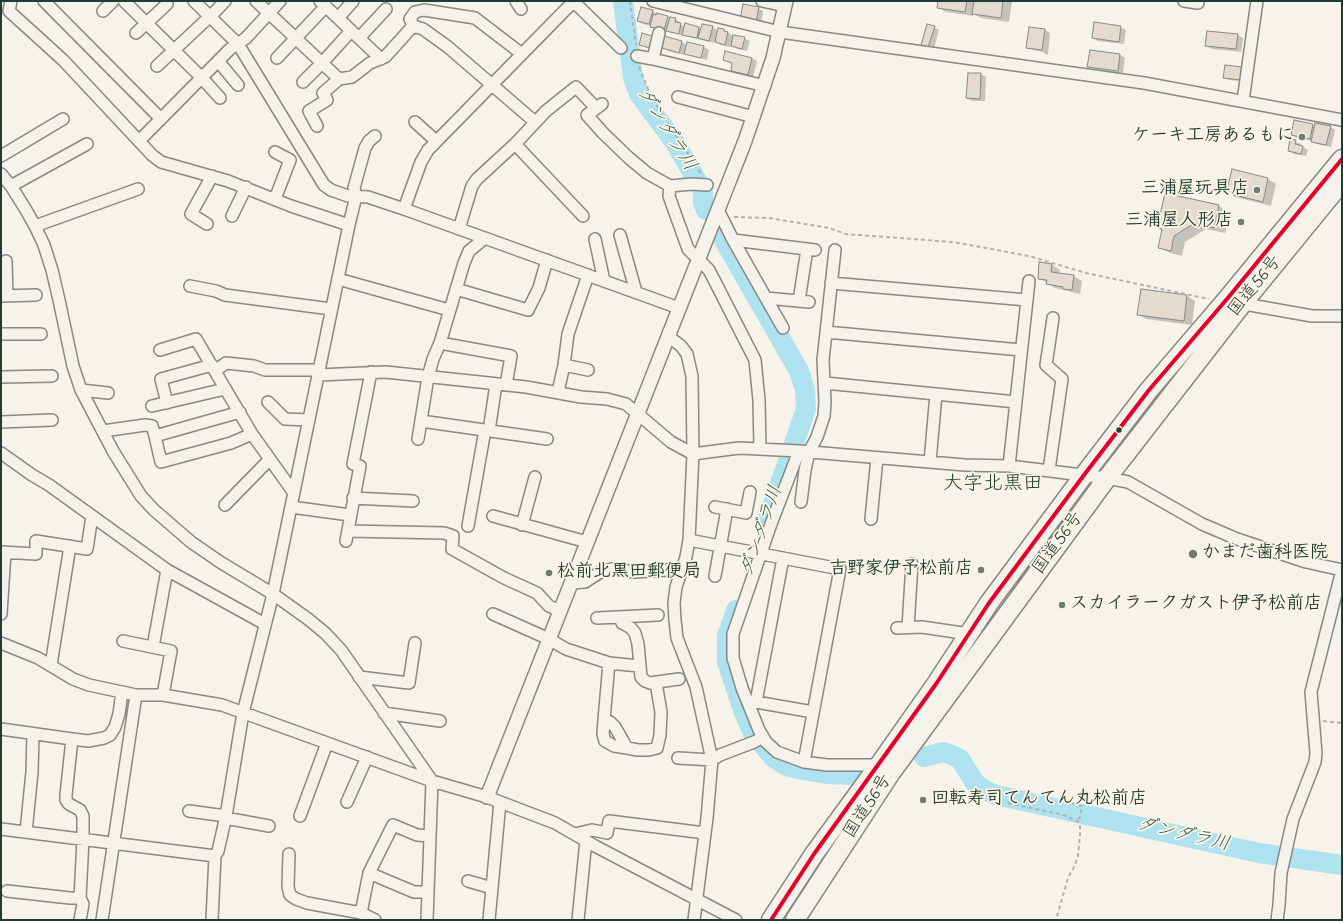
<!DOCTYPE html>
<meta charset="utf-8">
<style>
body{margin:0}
#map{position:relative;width:1343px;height:921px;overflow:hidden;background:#f7f3ea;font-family:"Indie Flower",sans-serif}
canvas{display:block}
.frame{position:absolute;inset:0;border:2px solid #1f3d34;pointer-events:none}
</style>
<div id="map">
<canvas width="1343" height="921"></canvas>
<div class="frame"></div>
</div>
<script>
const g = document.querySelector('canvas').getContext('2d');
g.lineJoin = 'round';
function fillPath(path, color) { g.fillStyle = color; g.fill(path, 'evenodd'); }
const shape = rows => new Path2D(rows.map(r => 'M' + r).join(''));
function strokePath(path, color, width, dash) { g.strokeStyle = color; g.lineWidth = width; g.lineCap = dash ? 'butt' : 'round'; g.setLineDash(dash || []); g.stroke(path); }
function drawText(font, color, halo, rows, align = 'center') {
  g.font = font + ' "Indie Flower","Klee One",sans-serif'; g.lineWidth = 3.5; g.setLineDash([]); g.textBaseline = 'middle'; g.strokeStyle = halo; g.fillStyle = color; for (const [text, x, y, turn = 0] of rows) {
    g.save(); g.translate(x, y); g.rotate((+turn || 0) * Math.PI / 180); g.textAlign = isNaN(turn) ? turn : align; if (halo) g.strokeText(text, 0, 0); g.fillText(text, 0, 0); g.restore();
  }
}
fillPath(shape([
 [939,1,1012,1,1009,22,981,18,974,14,973,16,946,12,938,8],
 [758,8,763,11,761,25,746,22],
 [652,11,658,14,675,19,680,22,680,24,685,27,686,25,701,29,712,27,719,31,724,30,734,37,744,38,750,41,747,51,737,49,731,45,730,47,721,45,715,41,714,43,689,37,684,35,684,36,657,29,652,26,643,24,638,21],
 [934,27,939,30,934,49,922,44],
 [1120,27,1126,30,1124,44,1098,41,1093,38],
 [1045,30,1050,33,1048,55,1045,54,1043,52,1033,50,1027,48],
 [1238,35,1243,38,1241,52,1212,49,1206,46],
 [665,38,682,42,687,45,688,43,704,47,709,50,707,60,690,56,685,53,685,55,668,51,663,48],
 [1120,55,1125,58,1123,73,1094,69,1089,66],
 [752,58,757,61,753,77,737,74,732,71,733,64,724,60],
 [1225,66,1242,68,1246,82,1229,80,1224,77],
 [969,74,981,74,986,77,985,101,972,101,967,98],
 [1295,121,1315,126,1330,127,1335,130,1331,147,1317,144,1312,141,1297,138,1292,135],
 [1291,140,1301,144,1301,146,1308,150,1306,156,1294,154,1289,151],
 [1233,171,1268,179,1276,184,1271,206,1235,197,1227,192],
 [1219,206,1230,213,1225,233,1206,229,1185,242,1182,256,1170,253,1159,247,1163,230,1158,228],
 [1040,264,1052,265,1060,270,1059,274,1074,276,1082,281,1080,294,1055,288,1039,278],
 [1142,290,1187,296,1195,301,1192,325,1146,319,1138,314]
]), '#0003');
strokePath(shape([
 [623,1,633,78,639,94,674,141,703,191,703,203,706,210],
 [721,235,799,371,805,390,806,409,767,521],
 [736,610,727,636,727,662,744,713,754,735,774,758,786,766,803,770,827,774,852,775],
 [924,757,943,752,952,755,960,759,975,783,984,790,996,795,1259,853,1342,865]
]), '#aee2ee', 20);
const building = shape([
 [938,1,967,1,965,12,937,8,938,1],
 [974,1,1003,1,1001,18,972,14,974,1],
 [743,4,759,7,756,22,740,20,743,4],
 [641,7,653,10,649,24,637,21,641,7],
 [657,13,668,16,664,30,650,27,653,14,656,15,657,13],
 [670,17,676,18,675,22,681,23,679,34,666,31,670,17],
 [1094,22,1121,26,1119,42,1092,38,1094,22],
 [685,23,699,27,697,38,682,35,685,23],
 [702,24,713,26,709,41,698,38,702,24],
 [927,24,935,26,928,47,921,45,927,24],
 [1029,27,1045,29,1042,50,1026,48,1029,27],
 [718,28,724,29,724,31,728,32,725,45,715,42,718,28],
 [1207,31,1238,34,1236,49,1205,46,1207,31],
 [642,33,652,36,650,48,639,45,642,33],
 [733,35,745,37,742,49,731,46,733,35],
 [664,36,682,41,679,53,662,48,664,36],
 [687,42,704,46,701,58,684,54,687,42],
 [1090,50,1120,54,1118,71,1087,67,1090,50],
 [725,51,752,58,748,75,731,71,732,63,723,60,725,51],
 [1225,65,1242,67,1241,80,1223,78,1225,65],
 [968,73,981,73,980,99,966,98,968,73],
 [1294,120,1313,124,1310,139,1291,135,1294,120],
 [1315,123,1331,126,1326,145,1311,142,1315,123],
 [1290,139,1296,140,1295,144,1303,146,1301,154,1288,151,1290,139],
 [1232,169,1268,178,1263,202,1226,193,1232,169],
 [1165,193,1219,205,1214,228,1195,223,1174,236,1171,251,1158,248,1162,229,1157,228,1165,193],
 [1039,262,1052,264,1051,272,1074,275,1072,290,1063,289,1063,287,1046,284,1047,280,1038,279,1039,262],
 [1141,289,1187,295,1184,321,1137,315,1141,289]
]);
fillPath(building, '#e5dad0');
strokePath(building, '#868984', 1);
const minor = shape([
 [11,1,9,11,63,60,152,155,161,162,228,181,291,206,349,225],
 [44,1,161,119],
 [124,1,202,78,220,98],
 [194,1,238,44,324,185,331,190,348,196,368,197,404,209,679,308],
 [256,1,339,79],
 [320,1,381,59],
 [516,1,521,9],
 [573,1,621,48],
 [653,1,780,32,1144,83,1342,120],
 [762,1,785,6],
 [1184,1,1198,3],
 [103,11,113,1],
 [210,17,225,1],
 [338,18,353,1],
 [136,33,167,4],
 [359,38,386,9],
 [522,54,475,18,424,10,415,12,410,19,413,26,423,29,448,47,535,122],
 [637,56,653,59,765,86],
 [277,58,326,6],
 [653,59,659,33],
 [218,61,238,85],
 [157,66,205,21],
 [303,82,322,63,351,31],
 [678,97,754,117],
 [1243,101,1257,1],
 [602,104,587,115,603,133,629,158,647,173,670,186,669,196,688,249,709,270,755,360,759,400,760,449],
 [415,122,436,141],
 [317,126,309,111,327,100,323,93,339,79,352,77,370,63,385,57,413,26],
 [139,141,230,49,246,38,280,1],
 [515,144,583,216],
 [275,152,290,160,275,199],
 [1,156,63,119],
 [1,174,11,186,26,210,35,226,44,245,52,270,59,300,73,366,81,390,113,451,141,496,154,510,191,542,220,562,273,594,308,619,325,633,341,650,432,781,427,920],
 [11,186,87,144],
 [670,186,692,184,707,185],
 [404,209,421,162,428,150,574,1],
 [718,210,733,240,783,328],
 [232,216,246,187],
 [207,224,191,214,212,176],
 [35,226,138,189],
 [459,229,472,186,477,179,515,144,546,111,576,87,596,108],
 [620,235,636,292],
 [595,239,604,281],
 [733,240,815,250],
 [6,261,7,296],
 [338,279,449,310],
 [831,283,1027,300],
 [190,286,216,291,225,295,331,309],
 [456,289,528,310,539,288,547,260],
 [1,296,36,295],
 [766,298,809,302],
 [799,301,807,249],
 [1239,303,1312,316,1342,316],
 [826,332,1021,350],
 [1,334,41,334],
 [668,336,681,346,687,354,692,376,693,454,689,540,686,557,676,587,674,603,675,620,677,638,696,687,712,760,707,818,694,920],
 [440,343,511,356,506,385],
 [160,350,196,339,252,434,294,493],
 [564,365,588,370],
 [215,371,226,363,254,366,265,370,319,370],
 [318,375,386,372,526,387,581,397,607,399,626,404,671,442,693,454,739,448,799,451,965,465,1009,466,1107,478,1128,482,1202,524,1237,539,1306,562,1342,570],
 [1,377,52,376],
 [825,383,1016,402],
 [81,390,108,393],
 [558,392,564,365,568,334,588,275],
 [268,402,285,419,309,420],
 [167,403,161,379,212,365],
 [152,406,225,389],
 [240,412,155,436,161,462,231,443,252,434],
 [421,421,547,439],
 [1,422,52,420],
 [103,431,145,425,152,426,155,436],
 [489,431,496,384],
 [418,439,428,377,433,359,440,343,464,263,469,251,485,238],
 [799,451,771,524,733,634,733,658,742,688,759,730,766,742,777,752,804,762,827,765,879,765,881,767],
 [1,453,32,475,49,485,167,570,265,624],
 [930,462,936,394],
 [1009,466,1029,281],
 [1049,470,1062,379,1046,365,1053,318],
 [353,498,413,501],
 [801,502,805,470,809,452,817,437,824,416,825,402,823,360,835,250],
 [225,505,269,460],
 [291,507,350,515],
 [715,507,746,513,750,492],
 [493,516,587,542],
 [871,519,877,458],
 [522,525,535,477],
 [468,526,485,430],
 [348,531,444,533,453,536,452,549,504,578,537,593,549,606,560,611],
 [689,540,840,569,804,762],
 [346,541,360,466,353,464,371,372],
 [1,552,36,554,36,541,87,549,92,516],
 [783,558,756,702,813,712],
 [715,576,727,509],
 [571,583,585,582,602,571,612,569,635,572,682,569],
 [1,614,5,552],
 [493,614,549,639,566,649,609,663,639,666],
 [620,617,622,623,631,628,635,633,638,644,641,677,645,681,650,683,679,679],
 [597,618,658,615],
 [908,627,912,564],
 [897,628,922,627,969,634],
 [123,641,171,651,163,695],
 [1,643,38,658,73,679,89,685,136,695,163,695,222,705,432,781,487,797,555,823,595,846,736,920],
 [153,647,167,570],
 [609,663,604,720,610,722,615,727,627,748,638,750,649,750,657,748,660,735,661,712,656,683],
 [51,665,70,546],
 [359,677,409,683,415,643],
 [384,713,440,721],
 [604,720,603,734,605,741,614,746,627,748],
 [1,729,72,739,88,741,104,738,110,735,115,727,119,714,122,692],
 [72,739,66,795,66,800,69,804,80,810,83,816,83,839,80,898,83,904,80,920],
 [678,758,712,760,720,755,754,742,763,737],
 [347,802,367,757],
 [189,811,226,816],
 [300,816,327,743],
 [225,818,269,826],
 [1,829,215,856],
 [26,832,32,772,33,734],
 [575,834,592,830,607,833,609,821,705,833],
 [289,854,288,887,290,895,296,899,307,903,361,913,375,920],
 [369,873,414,892,428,892],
 [468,881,492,888],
 [7,891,70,898,80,898],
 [361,913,369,873,393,825,417,835,430,836],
 [102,920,136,695],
 [212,920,215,856,218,851,226,816,243,713,273,594,349,225,356,196,354,188,365,148,369,141,375,136],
 [489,920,500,802],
 [578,920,586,840],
 [1277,920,1279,905,1281,873,1293,819,1315,762,1316,753,1311,692,1342,570]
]);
const tertiary = shape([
 [487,797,745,141,773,58,786,1]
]);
const trunk = shape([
 [771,920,814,854,879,765,936,684,989,603,1084,475,1149,390,1227,299,1342,159],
 [795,920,890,774,1107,478,1243,303,1342,182]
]);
strokePath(minor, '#868984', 14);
strokePath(tertiary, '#868984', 16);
strokePath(trunk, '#868984', 21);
strokePath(shape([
 [630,1,636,45],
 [639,67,652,98,701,174],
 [734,217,769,218,829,228,846,234,953,242,1029,256,1086,273,1209,299],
 [1323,721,1342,723],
 [1065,802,1082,806,1080,817,1077,821],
 [1008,803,1064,815,1077,821,1080,824,1080,835,1078,856,1075,865,1068,878,1056,920]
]), '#b0b2ad', 2, [4, 3]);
strokePath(minor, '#f5f2ec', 11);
strokePath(tertiary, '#f5f2ec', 13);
strokePath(trunk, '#f5f2ec', 18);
strokePath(shape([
 [771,920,814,854,936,684,989,603,1084,475,1149,390,1227,299,1342,159]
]), '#e4002b', 4);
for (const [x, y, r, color] of [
 [1302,137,4,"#6b7d74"],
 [1257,190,4,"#6b7d74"],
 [1241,222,4,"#6b7d74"],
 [1119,430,3.5,"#1f3d34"],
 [1193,554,5,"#6b7d74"],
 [981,570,4,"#6b7d74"],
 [549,573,4,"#6b7d74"],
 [1062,605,4,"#6b7d74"],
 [923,800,4,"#6b7d74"]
]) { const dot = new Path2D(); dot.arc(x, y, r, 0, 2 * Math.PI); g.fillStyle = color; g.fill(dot); strokePath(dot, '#fcf5e5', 1.5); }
drawText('bold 18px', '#1f3d34', '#fcf5e5', [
 ["ケーキ工房あるもに",1294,137],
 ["三浦屋玩具店",1249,190],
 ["三浦屋人形店",1233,222],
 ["かまだ歯科医院",1202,554,"left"],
 ["吉野家伊予松前店",973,570],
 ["松前北黒田郵便局",557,573,"left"],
 ["スカイラークガスト伊予松前店",1070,605,"left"],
 ["回転寿司てんてん丸松前店",931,800,"left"]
], 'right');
drawText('18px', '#1f3d34', '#fcf5e5', [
 ["国道56号",1256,287,-51],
 ["国道56号",1059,544,-54],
 ["国道56号",869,807,-57]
]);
drawText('italic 19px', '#355c5a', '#fcf5e5', [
 ["ダンダラ川",665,130,58],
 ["ダンダラ川",763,532,-71],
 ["ダンダラ川",1183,836,13]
]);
drawText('20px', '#1f3d34', '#fcf5e5', [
 ["大字北黒田",993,486]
]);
</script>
